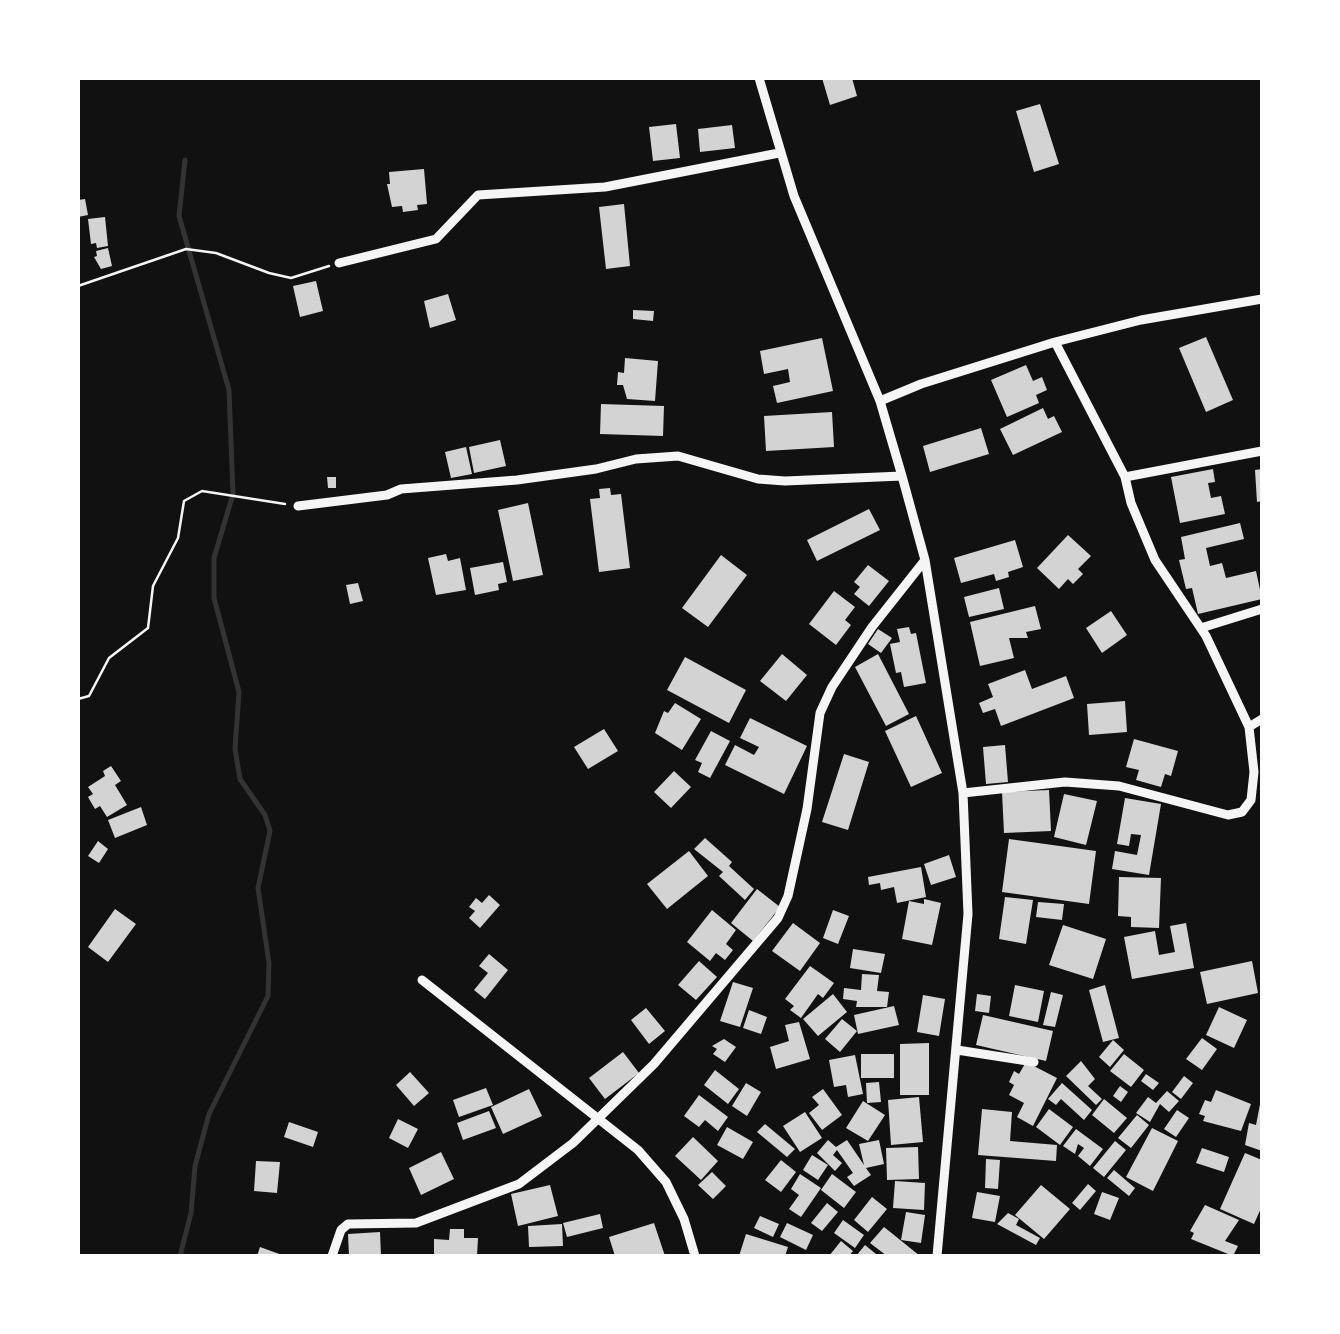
<!DOCTYPE html>
<style>
body{margin:0}
#map{position:relative;width:1340px;height:1334px;overflow:hidden;background:#111;font-family:"Times New Roman",serif}
canvas{display:block}
.frame{position:absolute;inset:0;border:80px solid #fff;pointer-events:none}
</style>
<div id="map">
<canvas width="1340" height="1334"></canvas>
<div class="frame"></div>
</div>
<script>
const g = document.querySelector('canvas').getContext('2d');
g.lineJoin = 'round';
const shape = rows => new Path2D(rows.map(r => 'M' + r).join(''));
function strokePath(path, color, width, dash) { g.strokeStyle = color; g.lineWidth = width; g.lineCap = dash ? 'butt' : 'round'; g.setLineDash(dash || []); g.stroke(path); }
function fillPath(path, color) { g.fillStyle = color; g.fill(path, 'evenodd'); }
strokePath(shape([
 [180,1256,191,1213,195,1166,209,1114,268,996,269,963,258,888,270,831,265,815,240,779,235,749,239,692,214,598,214,558,233,494,229,390,179,216,185,160]
]), '#333', 5);
fillPath(shape([
 [822,78,852,78,857,96,830,105],
 [1040,104,1059,164,1034,172,1016,111],
 [676,124,680,158,653,161,649,127],
 [732,125,735,148,700,152,698,129],
 [424,169,427,204,417,205,418,210,403,212,402,206,392,207,387,184,390,184,389,172],
 [85,199,88,215,78,217,78,200],
 [624,204,630,266,606,269,599,207],
 [105,217,108,246,97,248,96,243,91,244,88,219],
 [108,248,112,266,101,269,94,257,97,256,96,251],
 [316,281,323,311,300,317,293,286],
 [448,294,456,320,430,328,424,301],
 [633,310,654,311,653,321,633,319],
 [1206,337,1233,400,1206,412,1179,348],
 [822,338,833,391,777,403,773,386,790,382,788,369,764,374,760,351],
 [625,358,658,361,655,401,627,399,623,385,617,385,618,372,624,373],
 [1026,365,1033,381,1042,377,1047,390,1036,395,1039,403,1007,417,991,380],
 [601,404,664,406,663,436,600,434],
 [1043,408,1048,419,1054,416,1062,432,1013,455,1000,429],
 [832,412,834,447,766,451,764,416],
 [981,428,989,454,930,472,923,446],
 [500,440,506,466,474,473,469,447],
 [466,447,472,474,451,478,445,452],
 [1213,469,1215,482,1208,483,1211,498,1221,496,1225,514,1180,523,1171,477],
 [1262,469,1262,501,1257,502,1255,470],
 [327,477,336,477,336,488,328,488],
 [610,488,611,495,621,494,630,568,599,572,590,499,600,498,599,489],
 [528,503,543,575,513,581,498,510],
 [869,509,880,530,817,561,807,540],
 [1240,523,1244,539,1206,548,1210,566,1222,563,1226,578,1256,571,1262,599,1198,614,1192,588,1186,589,1179,560,1185,559,1181,537],
 [1068,535,1091,556,1078,569,1083,574,1073,584,1068,579,1059,589,1037,568],
 [1015,540,1023,567,1008,572,1009,577,996,581,994,574,961,583,954,558],
 [446,554,448,561,460,558,466,590,436,595,428,558],
 [721,555,747,575,708,627,682,608],
 [503,562,507,582,498,584,499,590,475,595,470,568],
 [868,565,889,581,869,606,854,594,860,587,854,582],
 [358,583,363,601,350,604,346,585],
 [999,588,1004,609,969,617,964,597],
 [834,591,855,607,845,620,851,625,836,645,809,624],
 [1035,606,1041,629,1026,632,1028,638,1009,638,1014,658,980,666,970,622],
 [1111,611,1127,635,1102,653,1086,628],
 [909,627,911,634,916,633,926,683,904,687,901,672,896,673,890,644,900,642,897,629],
 [878,629,892,638,881,653,868,644],
 [782,654,807,675,786,701,760,681],
 [878,654,909,714,886,726,855,667],
 [685,657,746,690,729,723,667,690],
 [1025,670,1032,689,1066,676,1074,698,1001,726,995,709,983,713,979,703,993,697,988,684],
 [1125,701,1127,732,1089,735,1087,704],
 [675,703,701,719,682,750,655,733,664,711,668,713],
 [916,716,942,773,911,787,885,731],
 [750,718,807,746,784,794,725,765,735,745,754,755,759,747,740,738],
 [604,729,618,751,588,769,574,747],
 [711,731,730,741,710,778,698,772,702,763,695,760],
 [1134,739,1178,751,1171,776,1165,774,1161,787,1136,780,1139,770,1126,767],
 [1005,745,1008,782,986,784,983,747],
 [844,754,869,762,848,830,822,822],
 [111,766,121,781,115,785,127,805,107,817,100,806,95,809,88,797,93,794,88,787,105,776,103,771],
 [674,771,691,787,671,808,654,792],
 [1049,790,1051,831,1004,833,1002,792],
 [1064,794,1097,801,1086,845,1054,837],
 [1125,798,1161,804,1149,875,1112,869,1115,851,1137,855,1141,835,1131,834,1129,846,1117,844],
 [141,807,147,825,115,838,108,820],
 [705,838,732,862,729,866,754,889,745,900,719,876,723,872,694,849],
 [1009,839,1096,851,1089,904,1002,892],
 [98,841,108,849,99,863,88,856],
 [689,851,708,876,667,909,647,884],
 [949,855,956,877,931,885,924,864],
 [921,867,926,897,897,903,894,887,881,890,880,883,869,885,868,877],
 [1119,877,1161,878,1159,928,1131,927,1131,917,1118,916],
 [757,889,780,907,753,941,731,923],
 [489,895,500,905,480,928,469,918,475,911,469,907,476,898,482,903],
 [1005,897,1033,900,1026,944,999,939],
 [924,899,941,903,932,945,902,939,909,901,924,904],
 [1038,902,1064,904,1062,920,1036,917],
 [115,909,136,924,108,962,88,947],
 [712,910,736,930,726,944,733,950,725,960,716,953,710,961,687,942],
 [833,910,849,916,838,944,823,938],
 [793,923,820,943,800,971,772,951],
 [1186,923,1194,968,1132,979,1124,937,1155,931,1159,955,1175,952,1170,926],
 [1063,925,1106,939,1093,979,1049,965],
 [853,949,885,954,881,973,850,968],
 [489,954,508,970,485,999,474,990,488,973,479,966],
 [699,961,717,977,696,1000,678,985],
 [1252,961,1258,993,1207,1004,1200,972],
 [810,966,834,983,823,998,818,994,801,1018,790,1010,794,1006,785,999],
 [862,974,879,975,877,991,889,992,887,1007,856,1007,857,1001,843,999,844,988,861,990],
 [733,982,753,988,740,1027,720,1021],
 [1015,985,1044,991,1038,1022,1009,1016],
 [1105,985,1119,1038,1103,1042,1089,990],
 [1051,992,1063,995,1055,1027,1043,1025],
 [833,994,847,1012,818,1036,803,1019],
 [977,994,991,996,989,1013,975,1011],
 [923,995,945,999,939,1036,917,1032],
 [894,1006,899,1025,858,1034,854,1015],
 [1219,1007,1247,1020,1234,1048,1206,1035],
 [646,1008,665,1031,649,1044,631,1020],
 [749,1010,767,1017,761,1034,743,1028],
 [983,1015,1053,1031,1046,1061,976,1045],
 [842,1019,857,1031,840,1052,825,1039],
 [799,1022,810,1059,776,1069,770,1047,789,1041,785,1025],
 [1202,1038,1217,1049,1202,1070,1186,1059],
 [724,1039,736,1047,725,1062,713,1054,717,1049,712,1046],
 [1113,1040,1124,1050,1110,1067,1099,1057],
 [929,1043,929,1095,900,1095,900,1044],
 [623,1052,639,1073,605,1099,589,1078],
 [861,1054,894,1054,894,1078,861,1078],
 [1124,1054,1144,1070,1131,1087,1110,1071],
 [855,1055,863,1094,848,1097,846,1085,834,1087,829,1060],
 [1081,1061,1095,1079,1088,1086,1102,1099,1096,1105,1066,1076],
 [1026,1062,1057,1078,1033,1126,1017,1117,1024,1103,1009,1095,1014,1085,1009,1082,1014,1071,1019,1074],
 [715,1070,739,1089,728,1104,704,1085],
 [410,1072,429,1093,414,1106,396,1085],
 [1146,1074,1159,1083,1153,1090,1141,1081],
 [1184,1076,1193,1083,1181,1099,1172,1092],
 [879,1082,881,1102,867,1103,866,1083],
 [746,1083,761,1092,747,1116,732,1106],
 [1062,1083,1092,1110,1084,1120,1061,1099,1056,1105,1048,1099],
 [1120,1086,1128,1092,1121,1102,1113,1096],
 [486,1088,493,1105,459,1117,453,1100],
 [529,1089,542,1116,503,1134,491,1107],
 [823,1089,842,1115,822,1130,809,1113,819,1105,812,1097],
 [1216,1090,1251,1104,1241,1131,1203,1121,1205,1116,1199,1114,1205,1100,1211,1102],
 [1167,1091,1179,1101,1169,1112,1160,1104,1150,1122,1136,1113,1148,1097,1156,1103],
 [699,1095,728,1117,718,1131,705,1120,699,1127,684,1116],
 [919,1097,923,1142,891,1145,888,1100],
 [1104,1099,1127,1118,1114,1133,1092,1115],
 [1261,1099,1262,1099,1262,1151,1245,1145,1249,1123,1256,1125],
 [863,1101,885,1115,868,1141,846,1128],
 [982,1109,1012,1112,1010,1141,1057,1145,1056,1161,978,1155],
 [1049,1109,1073,1127,1060,1145,1036,1127],
 [1177,1110,1189,1118,1176,1137,1164,1129],
 [489,1111,496,1128,463,1140,457,1123],
 [805,1112,822,1138,800,1152,783,1126],
 [1137,1115,1149,1125,1131,1148,1118,1138],
 [398,1119,418,1129,408,1148,389,1138],
 [289,1122,318,1132,313,1147,284,1137],
 [765,1124,795,1149,787,1157,757,1132],
 [727,1127,753,1142,743,1159,717,1145],
 [1152,1128,1178,1141,1153,1191,1126,1177],
 [1076,1129,1103,1149,1090,1166,1078,1156,1084,1148,1078,1144,1075,1154,1063,1146],
 [693,1137,718,1161,701,1180,675,1156],
 [828,1140,836,1147,847,1140,864,1165,859,1144,879,1140,884,1164,866,1168,871,1175,854,1186,847,1177,853,1173,837,1150,833,1155,842,1163,835,1171,817,1153],
 [1115,1141,1126,1150,1104,1177,1093,1168],
 [918,1147,919,1179,887,1180,886,1148],
 [1202,1148,1229,1157,1224,1172,1196,1163],
 [441,1152,454,1179,421,1195,409,1168],
 [1245,1153,1262,1160,1262,1206,1254,1224,1220,1209],
 [812,1155,828,1165,818,1180,803,1170],
 [986,1159,1000,1160,998,1189,985,1188],
 [781,1160,796,1172,781,1192,765,1180],
 [256,1161,280,1162,277,1193,254,1191],
 [1114,1170,1135,1188,1129,1196,1107,1178],
 [712,1172,726,1186,713,1199,698,1185],
 [800,1174,821,1188,801,1217,789,1209,799,1195,791,1189],
 [832,1174,856,1192,844,1208,821,1190],
 [895,1181,925,1183,924,1210,893,1208],
 [1088,1184,1096,1191,1080,1210,1072,1203],
 [550,1185,558,1216,518,1226,511,1194],
 [1041,1185,1070,1209,1044,1239,1015,1215],
 [977,1192,1000,1196,995,1222,972,1218],
 [1102,1192,1119,1198,1110,1220,1094,1214],
 [872,1197,887,1209,868,1232,854,1220],
 [827,1203,838,1212,822,1231,811,1223],
 [1205,1205,1239,1220,1225,1241,1238,1246,1233,1256,1191,1239,1194,1233,1190,1231],
 [906,1212,925,1215,921,1243,901,1240],
 [1008,1213,1019,1219,1016,1225,1040,1238,1036,1245,997,1224],
 [600,1214,603,1228,567,1237,563,1223],
 [760,1216,779,1224,773,1237,754,1228],
 [843,1220,864,1235,855,1248,834,1233],
 [654,1223,665,1256,615,1256,609,1237],
 [787,1223,813,1235,806,1250,780,1237],
 [562,1224,563,1246,529,1247,528,1226],
 [884,1227,894,1235,920,1256,887,1256,870,1243],
 [450,1229,464,1229,464,1238,478,1238,477,1256,434,1256,434,1239,449,1240],
 [380,1232,381,1256,349,1256,348,1234],
 [746,1234,788,1247,785,1256,739,1256],
 [841,1241,853,1251,849,1256,829,1256],
 [865,1245,876,1254,856,1256],
 [260,1247,285,1256,257,1256]
]), '#d3d3d3');
strokePath(shape([
 [78,286,186,249,216,253,269,273,291,278,329,266],
 [78,699,89,696,109,658,148,628,153,586,178,538,184,501,202,491,285,504]
]), '#f5f5f5', 2.5);
strokePath(shape([
 [759,78,794,196,880,401,902,476,925,560,963,793,968,914,937,1256],
 [339,263,436,239,478,195,605,187,779,153],
 [880,401,921,384,1055,342,1141,320,1262,299],
 [1125,477,1262,451],
 [298,506,387,495,401,489,517,480,596,469,636,459,678,456,758,479,785,481,902,476],
 [1201,628,1262,609],
 [1249,727,1262,719],
 [963,793,1065,782,1119,786,1228,815,1242,812,1251,800,1254,772,1249,727,1206,636,1155,560,1131,503,1125,477,1055,342],
 [422,980,638,1150,666,1182,684,1219,695,1256],
 [957,1050,1034,1062],
 [332,1256,341,1230,348,1224,416,1223,519,1184,573,1143,654,1064,778,918,788,896,807,809,820,713,832,687,872,627,925,560]
]), '#f5f5f5', 9);
</script>
